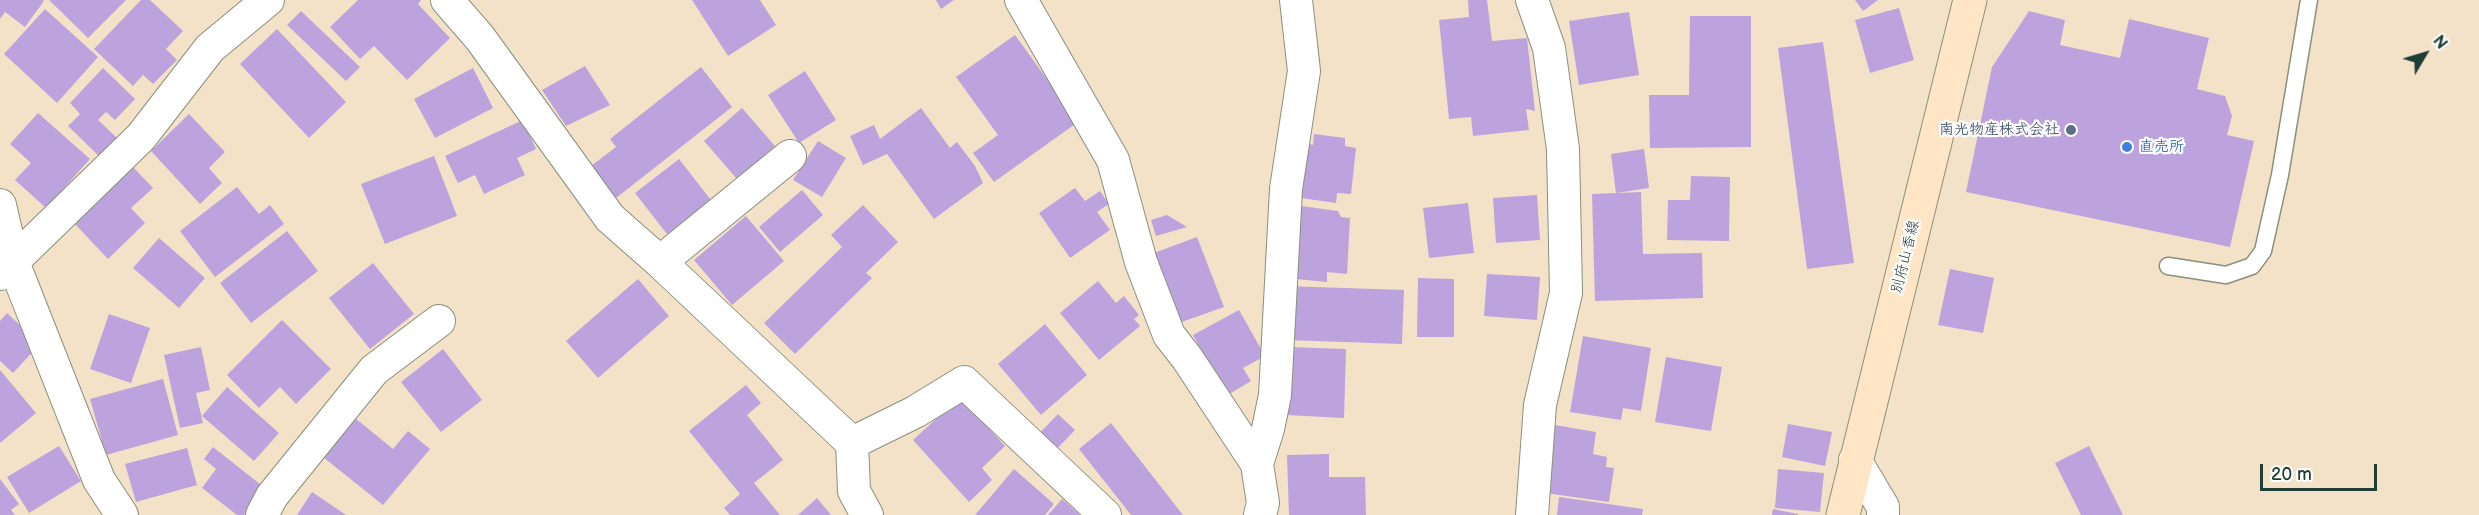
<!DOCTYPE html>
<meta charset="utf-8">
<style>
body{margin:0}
#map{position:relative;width:2479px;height:515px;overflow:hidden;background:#f3e2c7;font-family:"Balsamiq Sans",sans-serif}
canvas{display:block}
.north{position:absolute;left:2395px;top:24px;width:60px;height:60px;-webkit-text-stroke:4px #fff;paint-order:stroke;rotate:52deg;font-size:16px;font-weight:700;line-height:24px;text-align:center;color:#1f3d34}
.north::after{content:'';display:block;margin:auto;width:21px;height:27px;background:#1f3d34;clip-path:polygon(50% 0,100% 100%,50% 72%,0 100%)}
.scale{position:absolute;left:2260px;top:464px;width:117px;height:27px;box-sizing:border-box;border:3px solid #1f3d34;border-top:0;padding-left:8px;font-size:18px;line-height:21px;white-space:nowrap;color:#1f3d34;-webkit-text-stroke:4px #fff;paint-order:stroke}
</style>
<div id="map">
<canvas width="2479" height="515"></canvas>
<div class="north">N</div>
<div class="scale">20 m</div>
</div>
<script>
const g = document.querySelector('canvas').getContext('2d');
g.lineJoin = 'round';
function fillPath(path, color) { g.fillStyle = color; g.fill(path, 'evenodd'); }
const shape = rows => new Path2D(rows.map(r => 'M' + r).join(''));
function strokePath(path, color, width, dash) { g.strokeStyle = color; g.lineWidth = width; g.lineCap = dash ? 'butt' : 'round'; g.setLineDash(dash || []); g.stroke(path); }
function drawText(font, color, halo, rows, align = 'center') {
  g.font = font + ' "Balsamiq Sans","Klee One",sans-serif'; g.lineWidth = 4.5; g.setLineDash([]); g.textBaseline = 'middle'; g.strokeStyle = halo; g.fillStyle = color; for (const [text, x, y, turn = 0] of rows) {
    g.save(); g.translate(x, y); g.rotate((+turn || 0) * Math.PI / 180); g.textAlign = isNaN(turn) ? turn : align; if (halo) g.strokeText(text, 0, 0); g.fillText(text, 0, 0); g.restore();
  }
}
fillPath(shape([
 [0,0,42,0,44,1,25,27,5,12,0,19],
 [49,0,126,0,88,38],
 [141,0,150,0,183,31,166,49,177,60,153,84,143,75,133,86,94,49],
 [358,0,421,0,418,4,450,38,407,80,374,46,360,59,330,27],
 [692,0,760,0,776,25,728,56],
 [936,0,954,0,941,9],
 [1468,0,1487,0,1492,41,1527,38,1535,111,1526,109,1529,130,1473,136,1471,117,1449,119,1439,20,1469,17],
 [1855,0,1878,0,1863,11],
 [1899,8,1914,60,1870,73,1855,20],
 [45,9,98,57,57,103,4,54],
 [301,11,360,67,346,81,287,25],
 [2029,11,2065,20,2060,45,2120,58,2129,19,2209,38,2197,89,2225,96,2232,116,2227,135,2254,141,2230,247,1966,192,1992,67],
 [1629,12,1639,75,1579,85,1569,21],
 [1690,16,1751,16,1751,147,1650,148,1649,95,1689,95],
 [277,29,346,102,309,138,240,64],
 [1015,35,1078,122,994,182,973,153,998,135,956,77],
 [1823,42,1854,263,1807,269,1778,48],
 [585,66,610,105,566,126,542,90],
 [701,67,732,107,616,198,591,166,616,147,610,139],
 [103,68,135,99,115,120,106,112,98,120,117,138,100,157,68,126,80,114,70,103],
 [473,68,493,108,435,138,414,99],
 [805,71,836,120,799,143,768,95],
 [742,108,775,146,737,179,704,141],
 [921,108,950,148,957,142,975,166,983,183,934,219,887,154,863,165,850,136,874,125,880,139],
 [38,113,90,159,46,208,15,180,31,163,10,144],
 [189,114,225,152,209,168,222,183,200,204,151,151],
 [523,120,536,149,517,158,525,175,484,194,475,175,458,183,445,156],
 [1314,134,1345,138,1345,146,1356,148,1351,194,1337,193,1336,203,1301,198,1307,143,1313,145],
 [818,141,846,158,822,197,793,180],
 [1644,149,1649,188,1616,193,1611,154],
 [434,156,457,216,385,244,361,184],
 [679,159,711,200,667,234,635,193],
 [133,167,153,188,131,208,145,223,108,259,74,223],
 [1691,176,1730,177,1729,241,1667,240,1668,200,1690,200],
 [237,187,259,214,270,205,284,224,215,277,180,231],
 [1075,188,1085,201,1100,191,1109,204,1097,212,1110,230,1070,258,1039,213],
 [802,190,823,215,780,252,759,227],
 [1641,192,1643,254,1702,253,1703,298,1595,301,1592,194],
 [1537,195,1540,240,1496,243,1493,198],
 [1468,203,1474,253,1429,258,1423,208],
 [863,205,898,242,866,273,872,278,795,354,764,323,842,247,831,235],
 [1301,206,1338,211,1341,217,1350,218,1347,274,1327,272,1327,282,1296,279],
 [1167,215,1187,227,1156,236,1151,220],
 [746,216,784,261,732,305,694,260],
 [287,231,318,271,251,323,220,283],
 [1197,237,1224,307,1179,323,1154,253],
 [159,238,205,278,179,308,133,268],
 [373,263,414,314,370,349,329,298],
 [1950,269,1994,278,1983,333,1938,325],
 [1487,274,1540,277,1537,320,1484,316],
 [1418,278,1454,279,1454,337,1417,337],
 [638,279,669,316,598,378,566,341],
 [1098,281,1116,303,1124,296,1139,315,1134,319,1140,326,1099,360,1060,313],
 [1286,286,1404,290,1402,344,1285,340],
 [1239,310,1265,356,1243,368,1251,381,1226,396,1193,335],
 [7,313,40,344,13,373,0,361,0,321],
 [109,314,150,328,131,383,90,369],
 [282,320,331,369,296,404,280,387,259,408,227,375],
 [1045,324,1087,375,1041,415,998,364],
 [1583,336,1651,348,1641,411,1623,408,1621,420,1570,412],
 [201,347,210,390,196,393,203,423,180,428,164,355],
 [1288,347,1346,349,1344,418,1286,415],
 [443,349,482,400,441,432,401,382],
 [1666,357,1722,367,1711,431,1655,422],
 [0,370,36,413,0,443],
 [163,379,178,435,106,455,90,399],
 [746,385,761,403,747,415,783,460,754,483,780,515,730,515,724,508,740,494,689,431],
 [227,387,279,433,254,461,202,416],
 [960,397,1005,446,982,468,992,480,969,502,913,440],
 [1058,414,1075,430,1051,455,1034,439],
 [355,418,393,449,408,431,430,449,383,505,323,457],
 [1111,423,1183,515,1131,515,1079,449],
 [1788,424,1832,432,1825,466,1782,457],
 [1555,425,1596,432,1593,454,1607,457,1606,467,1614,468,1609,502,1545,493],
 [59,446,81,481,29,513,7,477],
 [2089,446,2123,515,2081,515,2055,463],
 [213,447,265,488,244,515,237,515,202,488,216,469,204,459],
 [187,448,197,485,136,502,125,464],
 [1329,454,1329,477,1365,477,1366,515,1289,515,1287,455],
 [1014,469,1054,504,1045,515,975,515],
 [1778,469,1824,473,1820,512,1775,508],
 [0,479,19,504,11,510,15,515,0,515],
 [312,492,346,515,297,515],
 [1559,497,1643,509,1642,515,1557,515],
 [817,498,831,515,798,515],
 [1062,499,1080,515,1048,515],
 [1773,509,1798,514,1798,515,1772,515]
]), '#bda3de');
const lane = shape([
 [2168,266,2226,275,2252,266,2263,251,2280,175,2309,0]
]);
const street = shape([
 [447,0,480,38,610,218,660,262,852,443,854,491,867,515],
 [1021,0,1113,160,1141,262,1169,335,1187,358,1257,464,1263,503,1260,515],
 [1532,0,1549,48,1563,149,1566,293,1540,405,1532,515],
 [0,205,13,262,99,480,122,515],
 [660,262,790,156],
 [0,274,141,137,210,48,268,0],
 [852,443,915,412,964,382,1105,515],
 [1855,460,1883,507,1883,515],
 [1257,464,1268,429,1275,395,1286,189,1304,71,1296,0],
 [262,515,272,496,374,370,439,321]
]);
const secondary = shape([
 [1843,515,1970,0]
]);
strokePath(lane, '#89907e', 19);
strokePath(street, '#89907e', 34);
strokePath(secondary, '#89907e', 35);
strokePath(lane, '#fff', 16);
strokePath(street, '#fff', 32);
strokePath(secondary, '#fde5c5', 33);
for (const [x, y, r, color] of [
 [2071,130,6,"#5c6f8a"],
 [2127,147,6,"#3f7fe0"]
]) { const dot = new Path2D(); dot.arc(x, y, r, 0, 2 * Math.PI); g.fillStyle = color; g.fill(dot); strokePath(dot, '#fff', 2); }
drawText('bold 15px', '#4e5e75', '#fff', [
 ["南光物産株式会社",2059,130]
], 'right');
drawText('bold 15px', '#366cbe', '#fff', [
 ["直売所",2139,147]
], 'left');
drawText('15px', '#1f3d34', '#fff', [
 ["別府山香線",1906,257,-76]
]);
</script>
